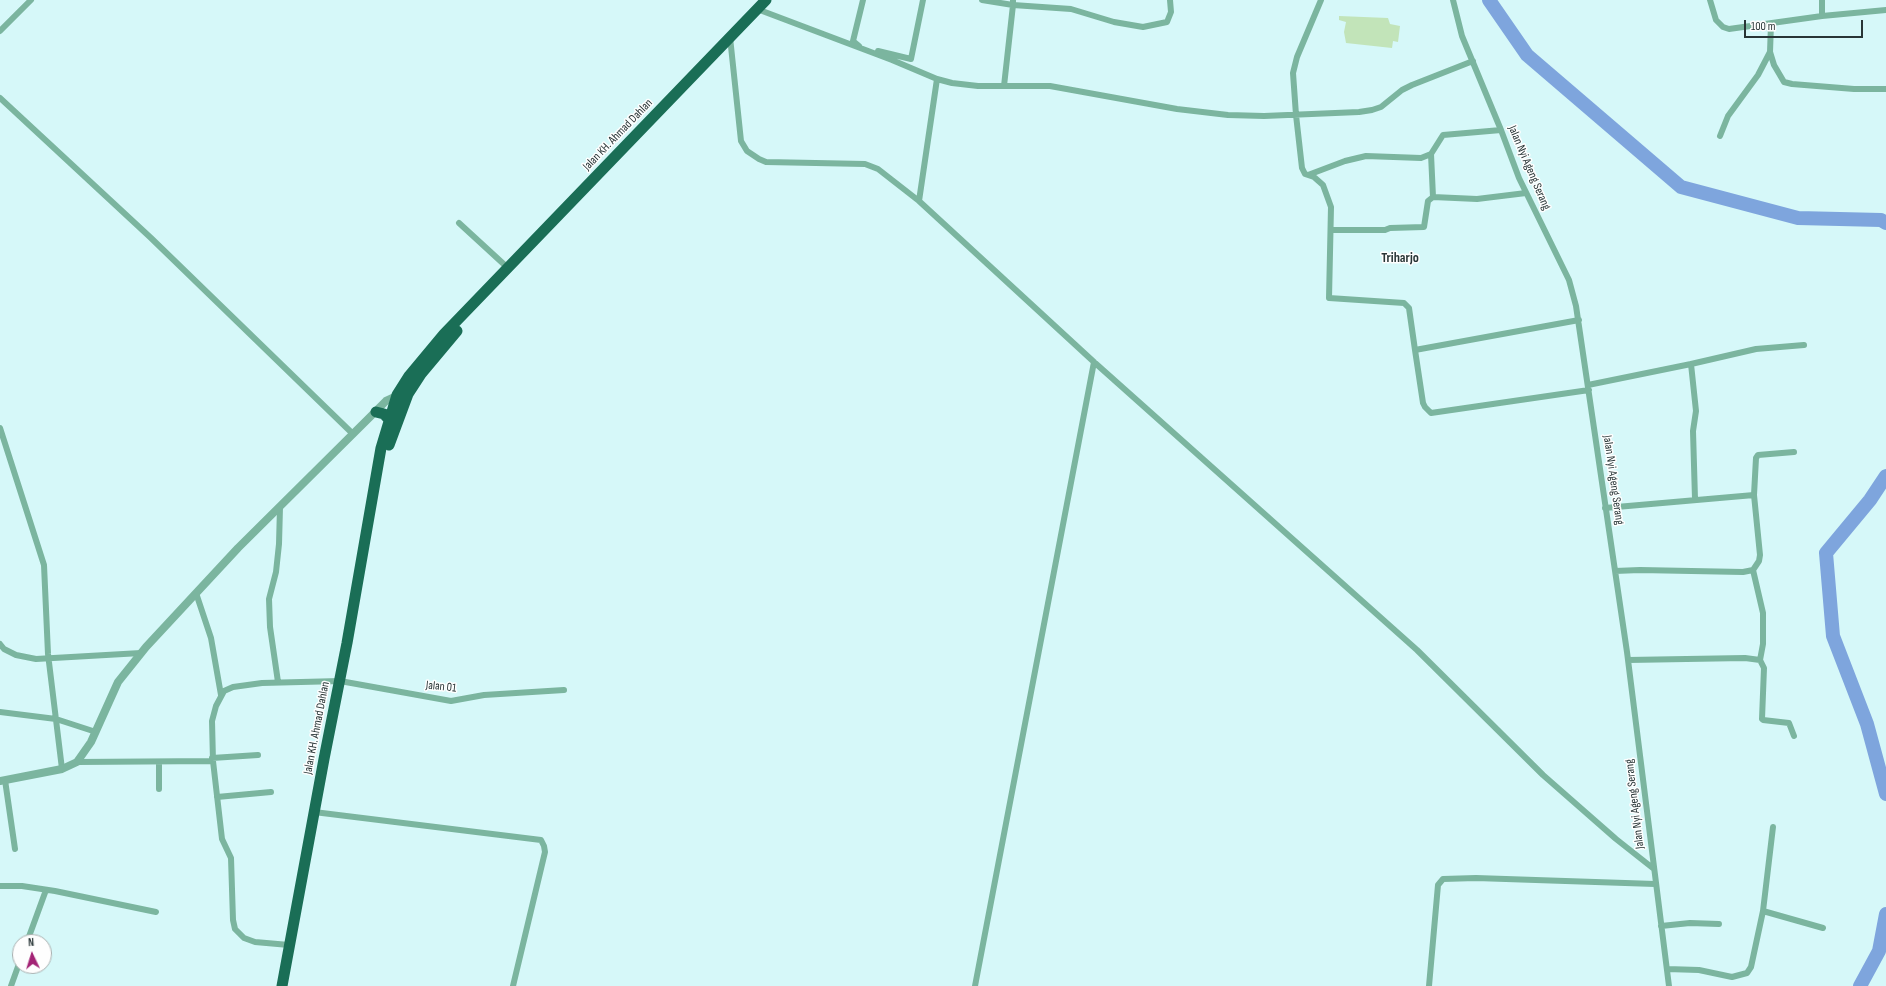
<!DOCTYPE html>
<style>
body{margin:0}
#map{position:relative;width:1886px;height:986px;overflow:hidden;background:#d6f8f9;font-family:"Sofia Sans Condensed",sans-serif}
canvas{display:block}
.north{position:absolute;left:12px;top:934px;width:40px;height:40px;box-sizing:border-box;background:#fefefe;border:1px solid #a8aeae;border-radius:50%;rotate:356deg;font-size:11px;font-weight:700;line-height:16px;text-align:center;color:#283536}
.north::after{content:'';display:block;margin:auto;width:14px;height:18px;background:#a32375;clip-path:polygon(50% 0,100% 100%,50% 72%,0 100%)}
.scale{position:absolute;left:1744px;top:20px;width:119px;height:18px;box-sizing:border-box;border:2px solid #283536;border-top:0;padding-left:5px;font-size:12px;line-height:14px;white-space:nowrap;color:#283536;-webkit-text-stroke:3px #fefefe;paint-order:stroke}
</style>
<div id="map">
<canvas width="1886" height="986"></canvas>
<div class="north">N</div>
<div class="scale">100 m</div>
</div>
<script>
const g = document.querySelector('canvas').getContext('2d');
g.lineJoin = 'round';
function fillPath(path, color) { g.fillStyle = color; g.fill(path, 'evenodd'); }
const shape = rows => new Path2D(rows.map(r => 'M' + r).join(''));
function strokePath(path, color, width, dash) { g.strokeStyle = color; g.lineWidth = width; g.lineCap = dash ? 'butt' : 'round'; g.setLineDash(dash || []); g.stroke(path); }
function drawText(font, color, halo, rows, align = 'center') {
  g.font = font + ' "Sofia Sans Condensed",sans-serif'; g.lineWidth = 3; g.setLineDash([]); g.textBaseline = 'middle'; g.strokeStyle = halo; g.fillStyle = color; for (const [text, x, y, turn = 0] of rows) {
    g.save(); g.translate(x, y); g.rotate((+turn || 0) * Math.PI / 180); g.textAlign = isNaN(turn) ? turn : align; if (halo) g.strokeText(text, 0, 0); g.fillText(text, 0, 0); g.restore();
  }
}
fillPath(shape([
 [1339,16,1388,18,1390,24,1400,26,1398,42,1393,41,1392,48,1346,43,1344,32,1346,22,1339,20]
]), '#c2e4b9');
strokePath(shape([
 [1489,0,1527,55,1681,187,1798,218,1881,220,1886,223],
 [1886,476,1870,500,1826,553,1833,636,1867,724,1886,794],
 [1860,986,1879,951,1886,914]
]), '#7ea5dd', 14);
strokePath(shape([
 [982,0,1013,5,1013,0],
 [1321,0,1297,57,1293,73,1296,115,1302,168,1305,174,1308,175,1345,161,1366,156,1421,158,1431,154,1443,135,1501,130],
 [1453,0,1462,36,1501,130,1519,178,1569,280,1576,306,1627,652,1669,986],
 [1710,0,1716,20,1723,27,1729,29,1822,16,1886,10],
 [757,9,892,60,937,79,919,201],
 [1822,16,1822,0],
 [1771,24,1770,52,1774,65,1784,82,1792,84,1854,89,1886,89],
 [0,31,31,0],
 [730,37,741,141,747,151,759,159,766,162,865,164,878,169,919,201,1094,362,1417,650,1543,775,1616,839,1654,869],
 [859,46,853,41,863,0],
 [878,51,911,59,923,0],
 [937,79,952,83,978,86,1050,86,1177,109,1228,115,1264,116,1359,112,1372,110,1381,107,1402,90,1412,85,1473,61],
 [1004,86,1013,5,1071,9,1114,22,1143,27,1167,22,1171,12,1170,0],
 [0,98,151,238,353,434],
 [1720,136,1728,116,1758,75,1770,52],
 [1431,154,1433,197],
 [1308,175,1314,177,1323,185,1331,207,1329,298,1404,303,1409,308,1415,350,1579,320],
 [459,223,508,268],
 [1332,230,1385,230,1390,228,1424,227,1428,201,1433,197,1477,199,1526,193],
 [1415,350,1423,403,1425,407,1431,413,1589,390],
 [1691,364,1756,349,1804,345],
 [1588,385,1691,364,1696,411,1693,431,1695,499],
 [0,428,44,565,48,654,62,769],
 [1754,495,1756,458,1758,455,1794,452],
 [1605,508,1754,495,1760,555,1759,561,1753,570,1743,572,1640,570,1615,571],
 [1753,570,1763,613,1763,644,1760,660],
 [196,593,211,638,221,695],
 [0,644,4,649,16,655,36,659,141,653],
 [1628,660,1745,658,1760,660,1764,668,1762,719,1763,720,1789,723,1794,736],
 [278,682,270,627,269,599,276,572,279,544,280,507],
 [0,712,56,719,96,732],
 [212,758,258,755],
 [77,762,213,761],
 [5,780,15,849],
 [159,789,159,762],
 [217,797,271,792],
 [314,812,541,840,544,846,545,852,513,986],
 [0,886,22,886,55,891,156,912],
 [1763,911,1823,928],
 [1661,926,1690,923,1719,924],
 [27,942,46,890],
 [289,945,255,942,244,938,235,929,233,920,231,858,222,839,213,761,212,721,216,706,224,691,233,687,262,683,340,681,451,701,484,695,564,690],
 [1667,969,1699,970,1732,977,1747,973,1751,967,1763,911,1773,827],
 [11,986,20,961],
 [975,986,1094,362],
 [1429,986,1438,885,1443,879,1476,878,1655,884]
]), '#7bb59f', 6);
strokePath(shape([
 [0,781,62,769,77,762,91,742,118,682,146,647,238,548,369,418,386,401,399,395]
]), '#7bb59f', 8);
strokePath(shape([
 [376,412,384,414,393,424],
 [389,445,408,394,421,374,457,331],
 [282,986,324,759,347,643,381,448,397,395,409,376,444,334,766,0]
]), '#1a6e56', 11);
drawText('12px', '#283536', '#fefefe', [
 ["Jalan KH. Ahmad Dahlan",618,135,-46],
 ["Jalan Nyi Ageng Serang",1529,168,67],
 ["Jalan Nyi Ageng Serang",1613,480,82],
 ["Jalan 01",441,687,6],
 ["Jalan KH. Ahmad Dahlan",317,728,-79],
 ["Jalan Nyi Ageng Serang",1635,804,-97]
]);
drawText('bold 14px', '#283536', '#fefefe', [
 ["Triharjo",1400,258]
]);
</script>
